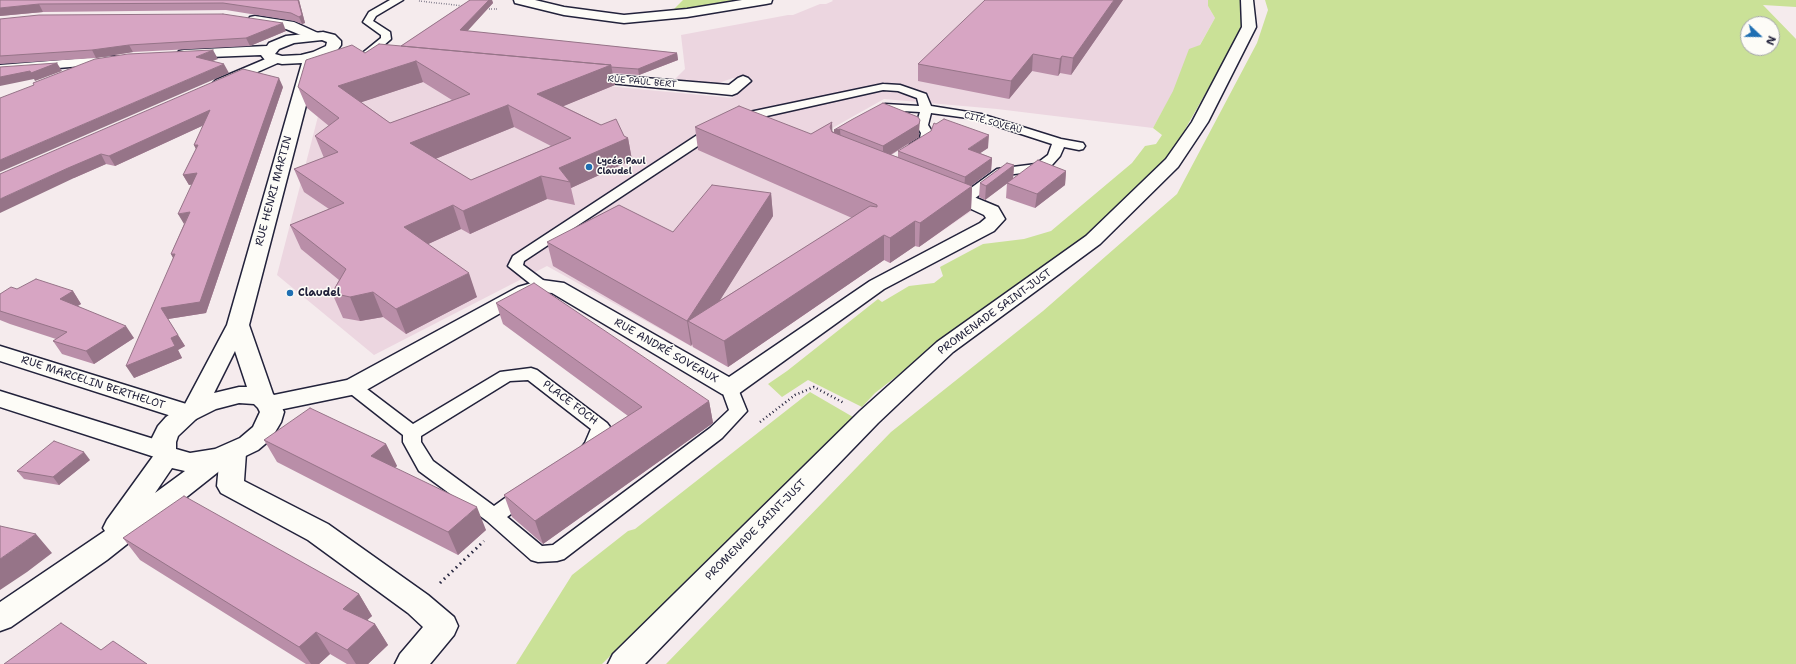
<!DOCTYPE html>
<meta charset="utf-8">
<style>
body{margin:0}
#map{position:relative;width:1796px;height:664px;overflow:hidden;background:#f5ebed;font-family:"Shantell Sans",sans-serif}
canvas{display:block}
.north{position:absolute;left:1740px;top:16px;width:40px;height:40px;box-sizing:border-box;background:#fdfcf7;border:1px solid #a5a5ac;border-radius:50%;rotate:112deg;font-size:11px;font-weight:700;line-height:16px;text-align:center;color:#22223b}
.north::after{content:'';display:block;margin:auto;width:14px;height:18px;background:#1f6fb2;clip-path:polygon(50% 0,100% 100%,50% 72%,0 100%)}
</style>
<div id="map">
<canvas width="1796" height="664"></canvas>
<div class="north">N</div>
</div>
<script>
const g = document.querySelector('canvas').getContext('2d');
g.lineJoin = 'round';
function fillPath(path, color) { g.fillStyle = color; g.fill(path, 'evenodd'); }
const shape = rows => new Path2D(rows.map(r => 'M' + r).join(''));
function strokePath(path, color, width, dash) { g.strokeStyle = color; g.lineWidth = width; g.lineCap = dash ? 'butt' : 'round'; g.setLineDash(dash || []); g.stroke(path); }
function drawText(font, color, halo, rows, align = 'center') {
  g.font = font + ' "Shantell Sans",sans-serif'; g.lineWidth = 3; g.setLineDash([]); g.textBaseline = 'middle'; g.strokeStyle = halo; g.fillStyle = color; for (const [text, x, y, turn = 0] of rows) {
    g.save(); g.translate(x, y); g.rotate((+turn || 0) * Math.PI / 180); g.textAlign = isNaN(turn) ? turn : align; if (halo) g.strokeText(text, 0, 0); g.fillText(text, 0, 0); g.restore();
  }
}
fillPath(shape([
 [832,0,1208,0,1208,6,1215,18,1153,128,997,109,884,99,822,134,976,208,919,247,914,246,890,263,884,260,728,367,547,266,374,355,277,275,330,70,357,62,732,98,750,83,733,78,716,84,675,79,685,69,681,35,788,15,793,15,820,4,826,4,833,1]
]), '#ecd6e0');
fillPath(shape([
 [683,0,741,0,672,11],
 [1208,0,1241,0,1242,29,1166,163,1092,235,960,327,875,393,862,407,808,380,782,397,768,384,787,371,878,299,882,302,909,286,934,283,943,276,940,267,983,244,1024,239,1051,231,1132,163,1145,146,1156,144,1162,135,1153,128,1173,91,1189,49,1200,45,1215,18,1208,6],
 [1265,0,1796,0,1796,7,1763,5,1796,39,1796,664,666,664,891,432,1043,311,1177,194,1257,43,1268,10],
 [1748,24,1772,24,1772,48,1748,48],
 [810,392,853,417,602,664,516,664,572,575,628,531,635,529]
]), '#cae197');
const lane = shape([
 [390,0,403,0,376,16,373,21,390,32,391,39,368,59,360,59,359,57,360,55,381,38,381,35,363,22,369,12,390,0],
 [883,84,900,85,926,94,931,106,981,114,1061,139,1083,143,1085,146,1083,149,1079,150,1064,147,1060,156,1052,165,1039,171,1006,175,970,202,965,203,960,202,958,199,960,196,997,169,1036,164,1048,155,1052,144,975,119,931,113,928,125,933,133,932,140,918,150,910,150,908,147,910,144,920,138,921,133,916,125,920,112,885,110,879,107,885,104,919,106,917,98,898,91,883,90,740,122,734,118,740,114,883,84],
 [715,125,719,126,721,129,719,132,524,261,523,265,547,283,550,286,547,289,542,291,537,289,508,266,513,256,711,126,715,125],
 [531,368,537,370,607,423,610,427,602,447,594,457,587,459,580,457,578,452,585,443,591,429,528,380,510,381,421,436,421,442,433,461,494,506,519,488,526,486,533,488,536,493,533,498,507,517,542,546,553,545,710,428,729,410,721,388,724,384,730,382,736,384,747,411,722,438,564,559,557,561,538,562,531,560,487,521,419,471,403,442,403,435,347,391,344,387,347,383,353,381,359,383,413,424,500,372,531,368]
]);
const street = shape([
 [514,0,535,0,564,7,624,15,687,9,742,0,772,0,771,3,766,4,687,17,624,23,564,15,515,3,514,0],
 [1241,0,1253,0,1256,27,1208,122,1178,167,1100,244,953,352,878,423,645,664,608,664,613,654,860,411,937,342,1086,236,1166,159,1192,122,1242,27,1241,0],
 [255,16,294,22,318,33,320,36,318,39,313,40,286,29,250,23,248,20,250,17,255,16],
 [275,55,280,56,282,59,280,62,226,86,221,88,216,86,213,83,216,80,275,55],
 [584,73,729,85,738,78,743,76,748,78,751,81,737,93,732,95,579,80,577,77,579,74,584,73],
 [945,185,998,207,1005,219,994,231,884,289,738,394,730,396,722,394,552,293,543,292,532,295,361,393,269,412,261,410,257,404,261,398,269,396,347,380,518,287,542,280,564,283,729,377,870,281,980,223,986,218,984,215,939,194,936,190,939,186,945,185],
 [0,346,196,407,199,413,196,419,187,421,0,361,0,346],
 [0,391,173,445,177,451,173,457,164,460,0,407,0,391],
 [233,444,242,446,246,453,244,481,328,524,428,595,454,617,458,626,454,635,430,664,395,664,400,654,423,627,408,613,308,540,221,493,217,486,220,453,224,446,233,444]
]);
const secondary = shape([
 [323,32,335,35,341,41,341,45,336,52,318,59,249,325,273,394,277,398,284,412,281,422,271,439,258,450,227,465,107,560,11,627,0,631,0,602,105,531,103,528,107,520,154,455,150,442,158,426,166,417,185,404,227,325,302,63,282,64,265,60,261,55,184,58,179,57,177,54,179,51,184,50,267,46,269,43,286,36,323,32],
 [322,40,327,42,326,46,313,52,301,55,282,56,275,54,279,49,294,43,322,40],
 [235,351,247,387,239,387,214,393,235,351],
 [239,403,254,404,258,408,260,412,253,427,240,438,215,449,190,453,176,449,176,442,178,436,196,419,216,409,239,403],
 [172,468,185,471,155,493,172,468],
 [112,56,117,57,119,60,117,63,0,73,0,65,112,56]
]);
strokePath(lane, '#22223b', 3);
strokePath(street, '#22223b', 3);
strokePath(secondary, '#22223b', 3);
strokePath(shape([
 [419,1,464,6],
 [484,9,499,9]
]), '#22223b', 1.5, [0.5, 2]);
strokePath(shape([
 [760,422,795,395,814,387,844,403]
]), '#22223b', 2.5, [1, 3]);
strokePath(shape([
 [440,583,484,541]
]), '#22223b', 3, [1.5, 4]);
fillPath(lane, '#fdfcf7');
fillPath(street, '#fdfcf7');
fillPath(secondary, '#fdfcf7');
fillPath(shape([
 [0,0,299,0,305,23,302,24,294,21,226,10,43,12,0,16],
 [470,0,492,0,493,3,467,31,677,53,678,60,639,75,612,73,615,85,563,106,628,138,632,160,571,188,575,205,547,199,470,234,461,229,428,244,477,297,406,334,383,317,360,321,343,318,332,293,339,280,301,249,290,225,329,209,304,192,294,169,324,158,315,136,329,126,307,108,298,87,365,53,401,46],
 [423,82,452,100,390,123,361,102],
 [514,127,551,146,471,180,435,159],
 [1123,0,1071,75,1060,73,1058,76,1032,71,1009,99,918,81,918,64],
 [0,19,286,31,250,46,133,52,96,58,0,64],
 [283,87,206,313,168,319,185,346,178,350,182,358,134,378,173,258,171,254,184,224,192,184,189,185,183,175,196,149,194,145,204,125,115,166,106,164,74,178,0,174],
 [853,119,919,133,919,137,891,155,898,157,898,151,988,148,980,153,992,158,991,171,971,186,972,186,971,210,919,247,915,246,890,263,884,260,728,367,693,347,692,344,691,346,553,266,547,242,673,232,771,193,773,216,719,301,852,218,698,150,695,127,811,134,832,122,832,131,834,132,834,130],
 [1014,165,1013,179,985,200,979,197,980,183],
 [1066,171,1065,185,1035,208,1006,198,1007,183],
 [17,289,73,291,81,304,78,306,134,338,94,364,62,354,53,341,56,339,10,324,0,320,0,294],
 [496,303,709,401,713,423,543,544,512,517,504,495,628,416,503,324],
 [264,440,386,444,397,466,395,468,486,530,458,555,277,462],
 [90,460,59,485,24,479,17,471],
 [123,538,359,594,372,616,367,620,375,624,388,645,368,664,347,664,330,654,319,664,306,664,140,560]
]), '#b98ea8');
fillPath(shape([
 [298,0,299,0,305,23,302,24,299,17],
 [489,0,492,0,493,3,462,37,460,30],
 [1114,0,1123,0,1071,75,1073,58],
 [39,4,43,12,0,16,0,8],
 [283,23,286,31,250,46,246,38],
 [129,45,133,52,96,58,92,50],
 [213,50,218,59,200,66,196,57],
 [677,53,678,60,639,75,638,69],
 [1033,54,1032,71,1009,99,1011,81],
 [1062,56,1060,73,1058,76,1060,59],
 [416,61,423,82,347,107,338,86],
 [57,63,62,71,35,81,34,79,0,86,0,77],
 [224,64,229,73,0,172,0,160],
 [611,65,615,85,542,115,537,94],
 [279,78,283,87,206,313,168,319,161,308],
 [508,105,514,127,418,166,410,143],
 [210,110,215,120,115,166,109,156],
 [920,120,919,133,919,137,883,159,883,146],
 [832,122,833,145,830,127],
 [840,129,841,143,834,143,834,130],
 [989,135,988,148,967,162,968,149],
 [628,138,632,160,571,188,570,182,559,168],
 [194,145,198,145,199,155],
 [101,154,106,164,74,178,0,213,0,199,68,168],
 [992,158,991,171,964,191,965,177],
 [1014,165,1013,179,985,200,986,186],
 [1066,171,1065,185,1035,208,1037,194],
 [197,173,202,183,189,185,183,175],
 [541,176,547,199,470,234,463,211],
 [972,186,971,210,919,247,920,223],
 [771,193,773,216,702,329,688,321,692,344,691,346,687,321],
 [453,205,461,229,413,251,404,227],
 [190,212,184,224,178,214],
 [915,221,915,246,890,263,890,238],
 [884,235,884,260,728,367,724,341],
 [171,254,175,254,177,265],
 [469,273,477,297,406,334,396,309],
 [73,291,81,304,68,311,60,299],
 [373,292,383,317,360,321,350,297],
 [126,326,134,338,94,364,86,351],
 [178,335,185,346,178,350,182,358,134,378,126,366,171,338],
 [709,401,713,423,543,544,535,521],
 [386,444,397,466,382,479,371,456],
 [84,452,90,460,59,485,53,477],
 [477,507,486,530,458,555,448,532],
 [36,534,52,553,27,572,0,590,0,559],
 [359,594,372,616,356,630,343,609],
 [375,624,388,645,368,664,356,664,347,650],
 [316,632,330,654,319,664,311,664,299,647]
]), '#967488');
const building = shape([
 [0,0,298,0,302,15,299,17,291,13,223,3,39,4,0,8,0,0],
 [470,0,489,0,460,30,677,53,638,69,611,67,611,65,401,46,470,0],
 [985,0,1114,0,1073,58,1062,56,1060,59,1033,54,1011,81,918,64,985,0],
 [223,14,283,23,246,38,129,45,92,50,0,56,0,19,39,15,223,14],
 [379,44,611,65,537,94,601,125,616,119,624,136,628,138,559,168,570,182,541,176,463,211,453,205,404,227,469,273,396,309,373,292,350,297,332,293,346,269,290,225,344,203,294,169,338,152,315,136,339,118,298,87,306,60,352,45,365,53,379,44],
 [416,61,470,94,390,123,338,86,416,61],
 [508,105,571,138,471,180,410,143,508,105],
 [213,50,196,57,224,64,0,160,0,98,34,85,33,83,95,59,128,54,213,50],
 [57,63,31,73,30,71,0,77,0,67,57,63],
 [243,69,279,78,200,302,161,308,178,335,171,338,175,346,126,366,175,254,171,254,190,212,178,214,197,173,183,175,198,145,194,145,210,110,109,156,101,154,68,168,0,199,0,174,243,69],
 [883,103,918,117,920,120,919,124,883,146,840,129,834,130,853,119,883,103],
 [739,106,811,134,832,122,830,127,832,132,972,186,920,223,915,221,890,238,884,235,724,341,688,321,870,206,877,207,877,205,695,127,739,106],
 [944,119,989,135,968,149,992,158,965,177,898,151,931,131,934,123,936,124,944,119],
 [1038,160,1066,171,1037,194,1007,183,1038,160],
 [1007,163,1014,165,986,186,980,183,1007,163],
 [712,185,771,193,687,321,547,242,619,205,673,232,712,185],
 [36,279,73,291,60,299,126,326,86,351,53,341,67,332,0,311,0,294,11,287,17,289,36,279],
 [534,283,709,401,535,521,504,495,642,407,496,303,534,283],
 [310,408,386,444,371,456,477,507,448,532,264,440,310,408],
 [54,441,84,452,53,477,17,471,54,441],
 [184,496,359,594,343,609,375,624,347,650,316,632,299,647,123,538,184,496],
 [0,526,36,534,0,559,0,526],
 [61,623,101,650,113,641,147,664,4,664,61,623]
]);
fillPath(building, '#d7a5c3');
strokePath(building, '#967488', 1);
for (const [x, y, r, color] of [
 [589,167,4,"#1f6fb2"],
 [290,293,4,"#1f6fb2"]
]) { const dot = new Path2D(); dot.arc(x, y, r, 0, 2 * Math.PI); g.fillStyle = color; g.fill(dot); strokePath(dot, '#fdfcf7', 1.5); }
drawText('9px', '#22223b', '#fdfcf7', [
 ["RUE PAUL BERT",642,82,5],
 ["CITÉ SOVEAU",993,123,15]
]);
drawText('bold 9px', '#22223b', '#fdfcf7', [
 ["Lycée Paul",597,162],
 ["Claudel",597,172]
], 'left');
drawText('11px', '#22223b', '#fdfcf7', [
 ["RUE HENRI MARTIN",274,191,-75],
 ["PROMENADE SAINT-JUST",995,312,-36],
 ["RUE ANDRÉ SOVEAUX",666,351,30],
 ["RUE MARCELIN BERTHELOT",93,383,18],
 ["PLACE FOCH",570,403,37],
 ["PROMENADE SAINT-JUST",756,530,-45]
]);
drawText('bold 11px', '#22223b', '#fdfcf7', [
 ["Claudel",298,293]
], 'left');
</script>
